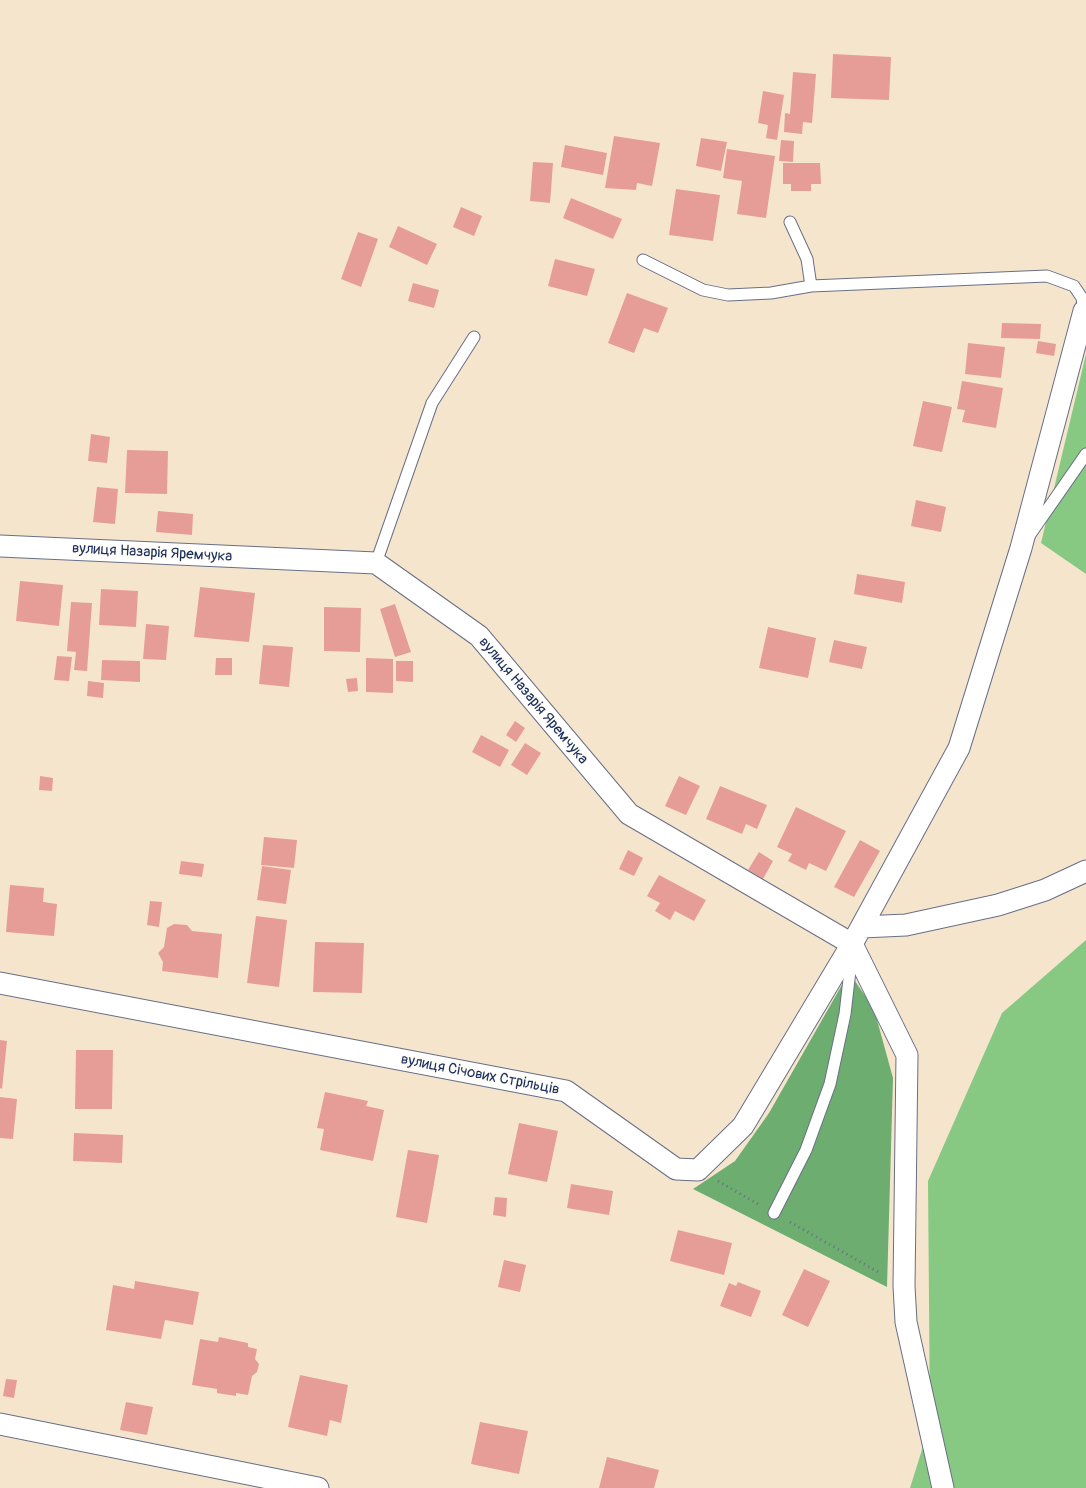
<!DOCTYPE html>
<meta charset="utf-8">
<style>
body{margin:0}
canvas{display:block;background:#f6e5cd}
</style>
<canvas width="1086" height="1488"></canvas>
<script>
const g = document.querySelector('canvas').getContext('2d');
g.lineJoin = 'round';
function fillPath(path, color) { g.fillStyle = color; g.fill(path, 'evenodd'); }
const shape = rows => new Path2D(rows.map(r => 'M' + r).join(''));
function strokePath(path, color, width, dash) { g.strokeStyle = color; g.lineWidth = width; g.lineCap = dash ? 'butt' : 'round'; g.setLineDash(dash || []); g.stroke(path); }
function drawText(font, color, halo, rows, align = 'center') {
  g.font = font + ' Pangolin,sans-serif'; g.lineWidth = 4; g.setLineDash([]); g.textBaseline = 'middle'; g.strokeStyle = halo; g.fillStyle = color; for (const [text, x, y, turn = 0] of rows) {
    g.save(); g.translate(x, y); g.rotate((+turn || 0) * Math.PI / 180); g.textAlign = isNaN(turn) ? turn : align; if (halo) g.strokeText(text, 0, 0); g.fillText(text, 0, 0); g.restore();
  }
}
fillPath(shape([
 [1086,354,1086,574,1041,543],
 [1086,940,1086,1488,910,1488,930,1424,928,1181,1002,1013]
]), '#87c982');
fillPath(shape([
 [855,981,874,1009,893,1078,887,1287,693,1189,735,1161,769,1113,843,983]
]), '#6dad70');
fillPath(shape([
 [833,54,891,57,889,100,831,98],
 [793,72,816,74,812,123,803,122,802,134,784,132,785,113,790,114],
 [763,91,784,95,777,140,766,138,768,125,758,123],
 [614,136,660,143,652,186,637,183,636,190,605,188],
 [701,138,727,142,721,171,696,166],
 [781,140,794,141,793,162,779,161],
 [565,145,607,153,603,175,561,167],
 [727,149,775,156,766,218,737,214,742,181,723,178],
 [533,162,553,163,550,203,530,201],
 [783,163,820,163,821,184,811,184,811,191,791,191,791,184,783,184],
 [676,189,720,195,713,241,669,235],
 [571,198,622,219,613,239,563,218],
 [461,207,482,216,474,236,453,227],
 [398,226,437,244,427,265,389,247],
 [358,232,378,239,361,287,341,279],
 [555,259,595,269,587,296,548,286],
 [413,283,439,290,434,308,408,301],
 [627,293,668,308,658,333,644,328,634,353,608,343],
 [1002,323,1041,324,1040,339,1001,338],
 [1038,341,1056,344,1054,356,1036,353],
 [968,343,1005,347,1001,378,965,374],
 [962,381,1003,388,996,428,962,422,965,410,957,409],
 [923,401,952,407,942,452,913,446],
 [91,434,110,437,107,463,88,461],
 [127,450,168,451,167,494,125,493],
 [97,487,118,489,115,524,93,522],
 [916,500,946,507,941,532,911,526],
 [158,511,193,514,192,535,156,532],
 [857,574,905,582,902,603,854,594],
 [20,581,63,585,59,626,16,621],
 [200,587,255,593,249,642,194,637],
 [101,589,138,591,136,627,99,625],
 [71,602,92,603,87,671,74,670,76,652,67,651],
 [395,604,411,652,395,657,380,609],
 [324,607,361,608,360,652,324,651],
 [146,624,169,626,166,660,143,659],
 [768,627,816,638,808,678,759,668],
 [834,640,867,647,862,669,829,662],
 [263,645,293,647,289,687,259,684],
 [57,656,72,657,69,681,54,680],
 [216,658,232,658,232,675,215,675],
 [366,658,393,659,393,693,366,692],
 [102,660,140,661,140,682,101,680],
 [396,661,413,661,413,682,396,681],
 [357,678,358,691,348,692,346,679],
 [88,681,104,683,103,698,87,696],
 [515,721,525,728,516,742,506,735],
 [481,735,509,750,500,767,472,752],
 [525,743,541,753,527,775,511,765],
 [40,776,53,778,52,791,39,790],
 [679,776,700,786,686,815,665,806],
 [720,786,767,805,757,829,746,824,742,834,706,819],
 [796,807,846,831,826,871,809,863,806,870,788,861,792,854,777,847],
 [264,837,297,840,294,868,261,865],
 [860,840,880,851,854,897,834,887],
 [628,850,643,858,634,876,619,869],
 [759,852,773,861,763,879,748,870],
 [181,861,204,864,202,877,179,874],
 [262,866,291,870,286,904,257,900],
 [659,875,706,900,694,921,675,911,670,920,655,911,660,903,647,896],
 [10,885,44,888,43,902,57,904,54,936,6,932],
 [150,901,162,902,159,927,147,925],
 [256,916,287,920,279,987,247,983],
 [174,924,187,925,192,931,222,934,218,978,162,971,163,962,158,953,164,947,167,928],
 [315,942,364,943,362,993,313,992],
 [0,1040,7,1041,2,1089,0,1088],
 [76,1050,113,1050,112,1109,75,1109],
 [325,1092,368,1101,366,1106,384,1110,373,1161,320,1150,324,1129,317,1128],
 [0,1097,17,1099,13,1139,0,1138],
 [519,1123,558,1131,547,1182,508,1174],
 [74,1133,123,1135,122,1163,73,1161],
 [408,1150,439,1155,427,1223,396,1217],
 [571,1184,613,1191,609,1215,567,1208],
 [495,1197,507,1198,506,1217,493,1215],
 [678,1230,732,1243,724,1275,670,1261],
 [504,1260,526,1265,520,1292,498,1287],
 [804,1269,830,1281,808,1327,782,1315],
 [135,1281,199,1292,193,1325,165,1320,161,1339,106,1330,113,1285,134,1289],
 [738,1282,761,1291,751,1317,720,1306,729,1283,736,1286],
 [219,1337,248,1343,248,1347,257,1349,255,1359,259,1364,257,1372,252,1376,248,1395,236,1393,236,1396,217,1393,217,1389,192,1385,200,1339,218,1342],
 [300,1375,348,1385,341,1423,330,1420,327,1436,288,1427],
 [6,1379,17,1380,14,1398,3,1396],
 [126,1402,153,1407,147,1435,120,1430],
 [480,1422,528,1431,519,1474,471,1464],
 [607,1457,659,1470,654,1488,599,1488]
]), '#e79d97');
const lane = shape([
 [790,222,807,259,811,286,1047,276,1074,286,1082,298,1084,311,1086,310],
 [643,260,703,290,728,295,771,293,811,286],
 [1029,536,1086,454],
 [376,563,432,403,474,337],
 [774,1213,806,1150,830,1084,845,1014,852,953]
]);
const street = shape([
 [0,546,376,563,479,636,629,814,852,944,743,1126,698,1170,676,1169,566,1091,0,983],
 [862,927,906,925,998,905,1045,890,1086,871],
 [0,1424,318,1488],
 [943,1488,906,1322,904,1286,907,1055,852,944,959,748,1021,548,1084,311]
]);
strokePath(lane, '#686f85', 13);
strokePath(street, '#686f85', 23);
strokePath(shape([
 [718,1181,758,1204],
 [790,1222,880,1273]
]), '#686f85', 3, [1, 4]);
strokePath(lane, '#fff', 11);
strokePath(street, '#fff', 21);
drawText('15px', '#1b2f5e', '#fdfcf7', [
 ["вулиця Назарія Яремчука",152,553,3],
 ["вулиця Назарія Яремчука",533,701,50],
 ["вулиця Січових Стрільців",480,1075,11]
]);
</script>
